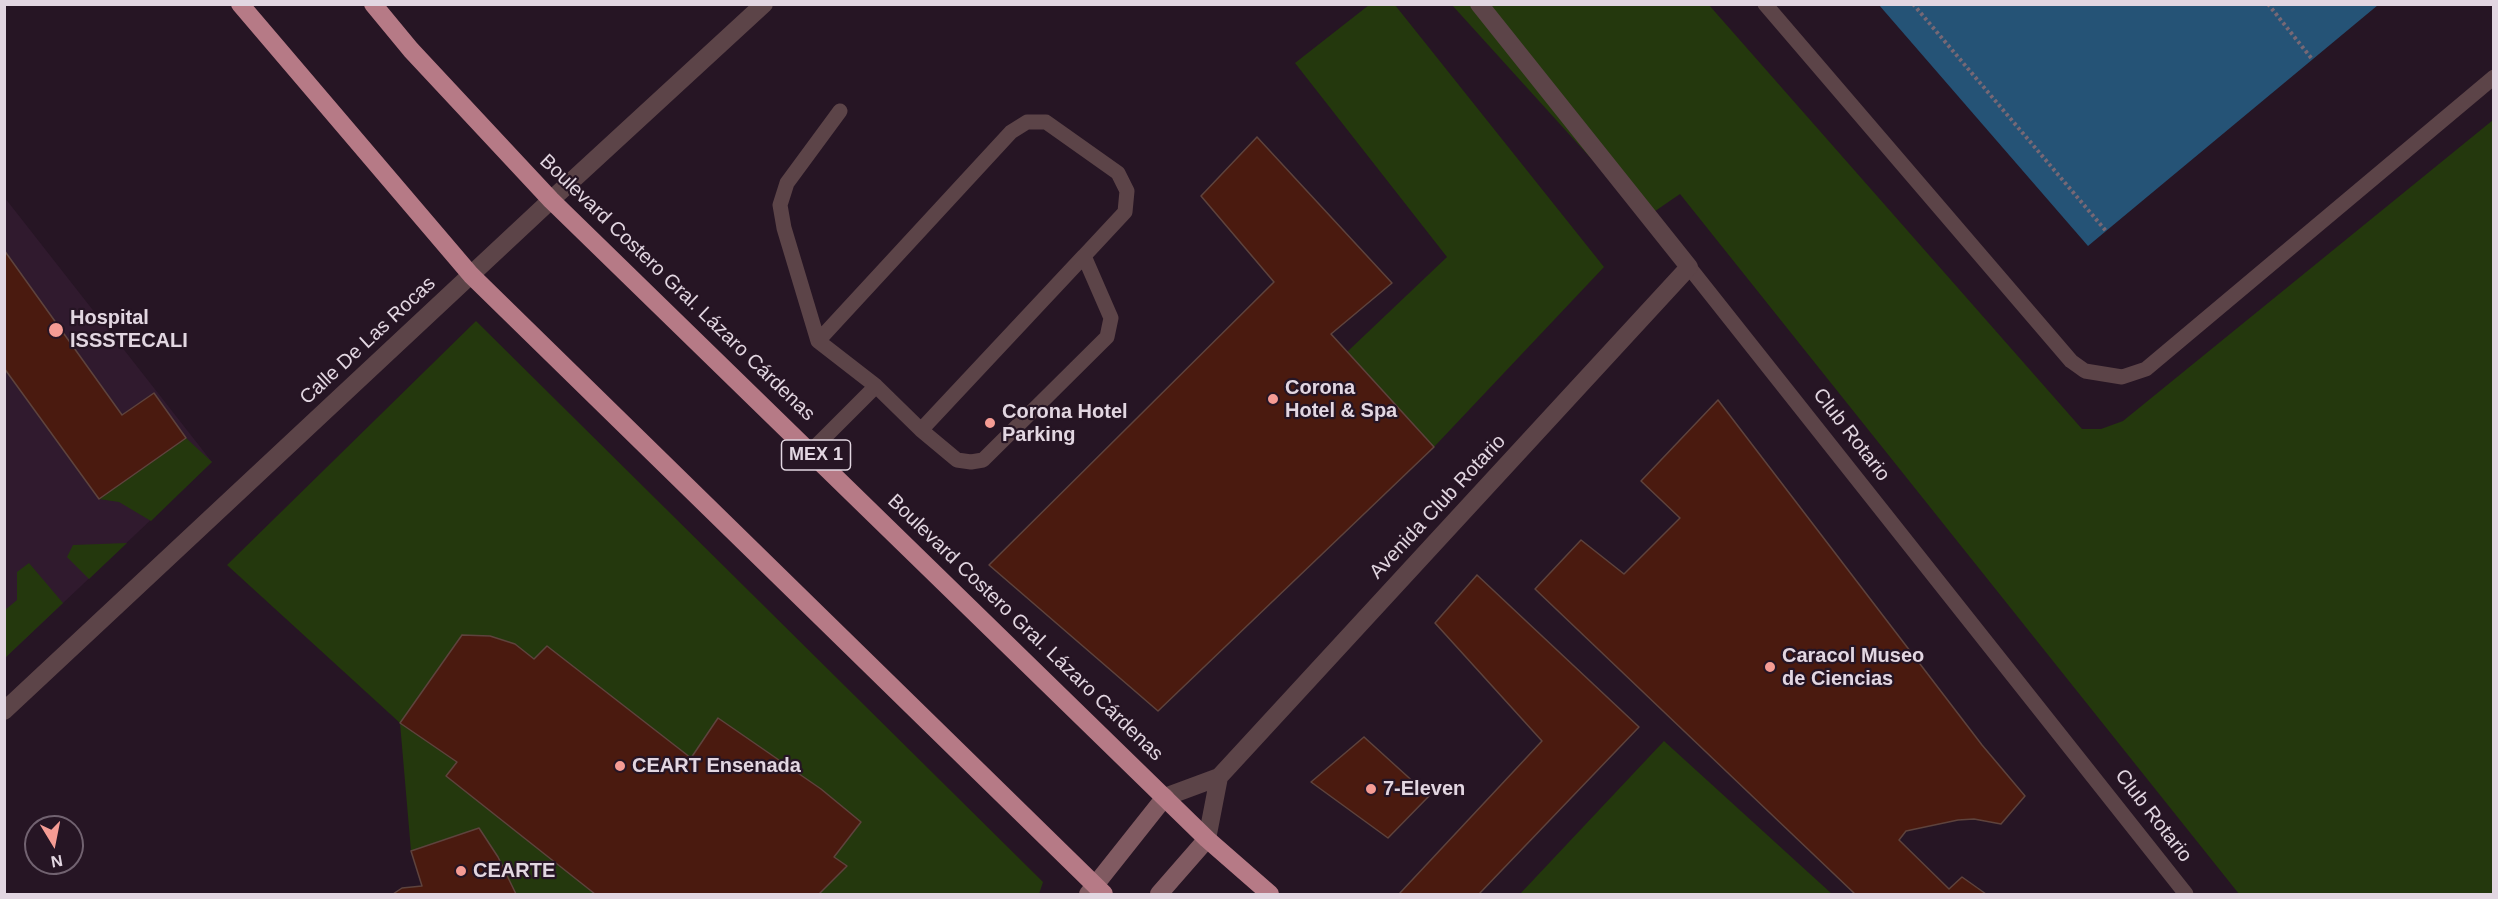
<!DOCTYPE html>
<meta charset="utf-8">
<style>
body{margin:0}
#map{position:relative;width:2498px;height:899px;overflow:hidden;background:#261524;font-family:Helvetica,sans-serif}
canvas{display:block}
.frame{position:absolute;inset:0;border:6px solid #e2d6e1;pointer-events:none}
.north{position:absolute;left:24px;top:815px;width:60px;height:60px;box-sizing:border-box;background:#261524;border:2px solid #716270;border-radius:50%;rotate:170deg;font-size:16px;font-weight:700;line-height:24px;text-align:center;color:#e2d6e1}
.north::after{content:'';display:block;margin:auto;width:21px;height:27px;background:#f59c94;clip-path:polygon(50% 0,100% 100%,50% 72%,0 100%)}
</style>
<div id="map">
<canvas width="2498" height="899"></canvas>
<div class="frame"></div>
<div class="north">N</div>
</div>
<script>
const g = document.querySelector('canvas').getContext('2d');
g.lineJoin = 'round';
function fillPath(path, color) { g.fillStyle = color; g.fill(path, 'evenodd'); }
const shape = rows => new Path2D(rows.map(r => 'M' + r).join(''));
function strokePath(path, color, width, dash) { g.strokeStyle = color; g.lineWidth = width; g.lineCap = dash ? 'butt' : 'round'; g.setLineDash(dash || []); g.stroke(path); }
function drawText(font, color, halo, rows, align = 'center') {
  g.font = font + ' Helvetica,sans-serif'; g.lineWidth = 4.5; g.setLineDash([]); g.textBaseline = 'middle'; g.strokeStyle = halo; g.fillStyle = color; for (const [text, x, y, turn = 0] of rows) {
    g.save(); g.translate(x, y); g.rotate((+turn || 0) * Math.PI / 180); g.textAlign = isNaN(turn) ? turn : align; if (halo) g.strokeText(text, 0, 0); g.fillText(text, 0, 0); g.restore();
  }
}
fillPath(shape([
 [5,198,212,462,5,658]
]), '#301a2e');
fillPath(shape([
 [1369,5,1395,5,1604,267,1434,447,1347,352,1447,257,1295,63],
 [1452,5,1709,5,2082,429,2101,429,2123,421,2493,120,2493,894,2239,894,1680,194,1645,218],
 [476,321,1043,882,1039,894,516,894,498,857,479,828,411,851,400,723,227,565],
 [186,438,212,462,151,521,119,502,99,499],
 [127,543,89,579,67,557,73,545],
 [29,563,63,603,5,658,5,610,17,600,17,572],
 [1664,741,1832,894,1520,894]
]), '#24380d');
fillPath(shape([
 [1879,5,2378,5,2088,246]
]), '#255376');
const building = shape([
 [1257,137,1392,283,1331,334,1434,447,1158,711,989,565,1274,282,1201,196,1257,137],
 [4,250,122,415,154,393,186,438,99,499,4,368,4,250],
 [1718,400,1982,745,2025,796,2001,824,1974,819,1958,820,1906,831,1899,840,1949,889,1962,877,1986,894,1855,894,1535,589,1581,540,1624,574,1680,518,1641,481,1718,400],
 [1477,575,1639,727,1479,894,1399,894,1542,741,1435,623,1477,575],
 [462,635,490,636,515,644,534,659,547,646,691,758,718,718,821,789,861,822,834,857,847,866,819,894,595,894,446,776,457,762,400,723,462,635],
 [1364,737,1429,796,1388,838,1311,782,1364,737],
 [479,828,498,857,516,894,393,894,402,888,422,886,411,851,479,828]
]);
fillPath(building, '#4a1a0f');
strokePath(building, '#5e433d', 1.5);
strokePath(shape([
 [1913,4,2106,231],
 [2268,4,2312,59]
]), '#776875', 4, [3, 3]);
strokePath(shape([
 [1765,4,2071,361,2085,371,2122,377,2146,369,2494,77],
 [1689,267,2186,894],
 [818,341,876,386],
 [921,430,1084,256],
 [811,451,876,386,921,430,957,460,971,462,983,460,1107,337,1111,318,1084,256,1125,212,1127,191,1118,173,1046,122,1027,122,1011,132,818,341,784,228,780,205,787,183,840,111]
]), '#5c4448', 15);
strokePath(shape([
 [4,711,551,200,764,4],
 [1165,797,1219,777,1689,267,1479,4],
 [1207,839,1219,777]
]), '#5c4448', 18);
strokePath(shape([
 [1088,894,1165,797],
 [1159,894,1207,839]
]), '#805a61', 18);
strokePath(shape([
 [240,4,471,275,1104,894],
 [373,4,411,50,551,200,1207,839,1270,894]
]), '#b67a86', 18);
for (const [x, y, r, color] of [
 [56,330,8,"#f59c94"],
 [1273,399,6,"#f59c94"],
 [990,423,6,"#f59c94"],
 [1770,667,6,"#f59c94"],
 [620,766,6,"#f59c94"],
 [1371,789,6,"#f59c94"],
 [461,871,6,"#f59c94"]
]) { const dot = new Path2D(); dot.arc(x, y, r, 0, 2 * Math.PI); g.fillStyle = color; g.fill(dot); strokePath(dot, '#261524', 2); }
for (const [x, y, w] of [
 [816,455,69]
]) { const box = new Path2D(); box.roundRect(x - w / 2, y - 15, w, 30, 4.5); g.fillStyle = '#261524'; g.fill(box); strokePath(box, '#e2d6e1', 1.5); }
drawText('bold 18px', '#e2d6e1', null, [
 ["MEX 1",816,455]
]);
drawText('20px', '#e2d6e1', '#261524', [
 ["Boulevard Costero Gral. Lázaro Cárdenas",677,288,44],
 ["Calle De Las Rocas",368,341,-43],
 ["Club Rotario",1851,435,52],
 ["Avenida Club Rotario",1438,507,-47],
 ["Boulevard Costero Gral. Lázaro Cárdenas",1025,628,44],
 ["Club Rotario",2153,816,52]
]);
drawText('bold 20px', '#e2d6e1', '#261524', [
 ["Hospital",70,318],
 ["ISSSTECALI",70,341],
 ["Corona",1285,388],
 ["Hotel & Spa",1285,411],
 ["Corona Hotel",1002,412],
 ["Parking",1002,435],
 ["Caracol Museo",1782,656],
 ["de Ciencias",1782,679],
 ["CEART Ensenada",632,766],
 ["7-Eleven",1383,789],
 ["CEARTE",473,871]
], 'left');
</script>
